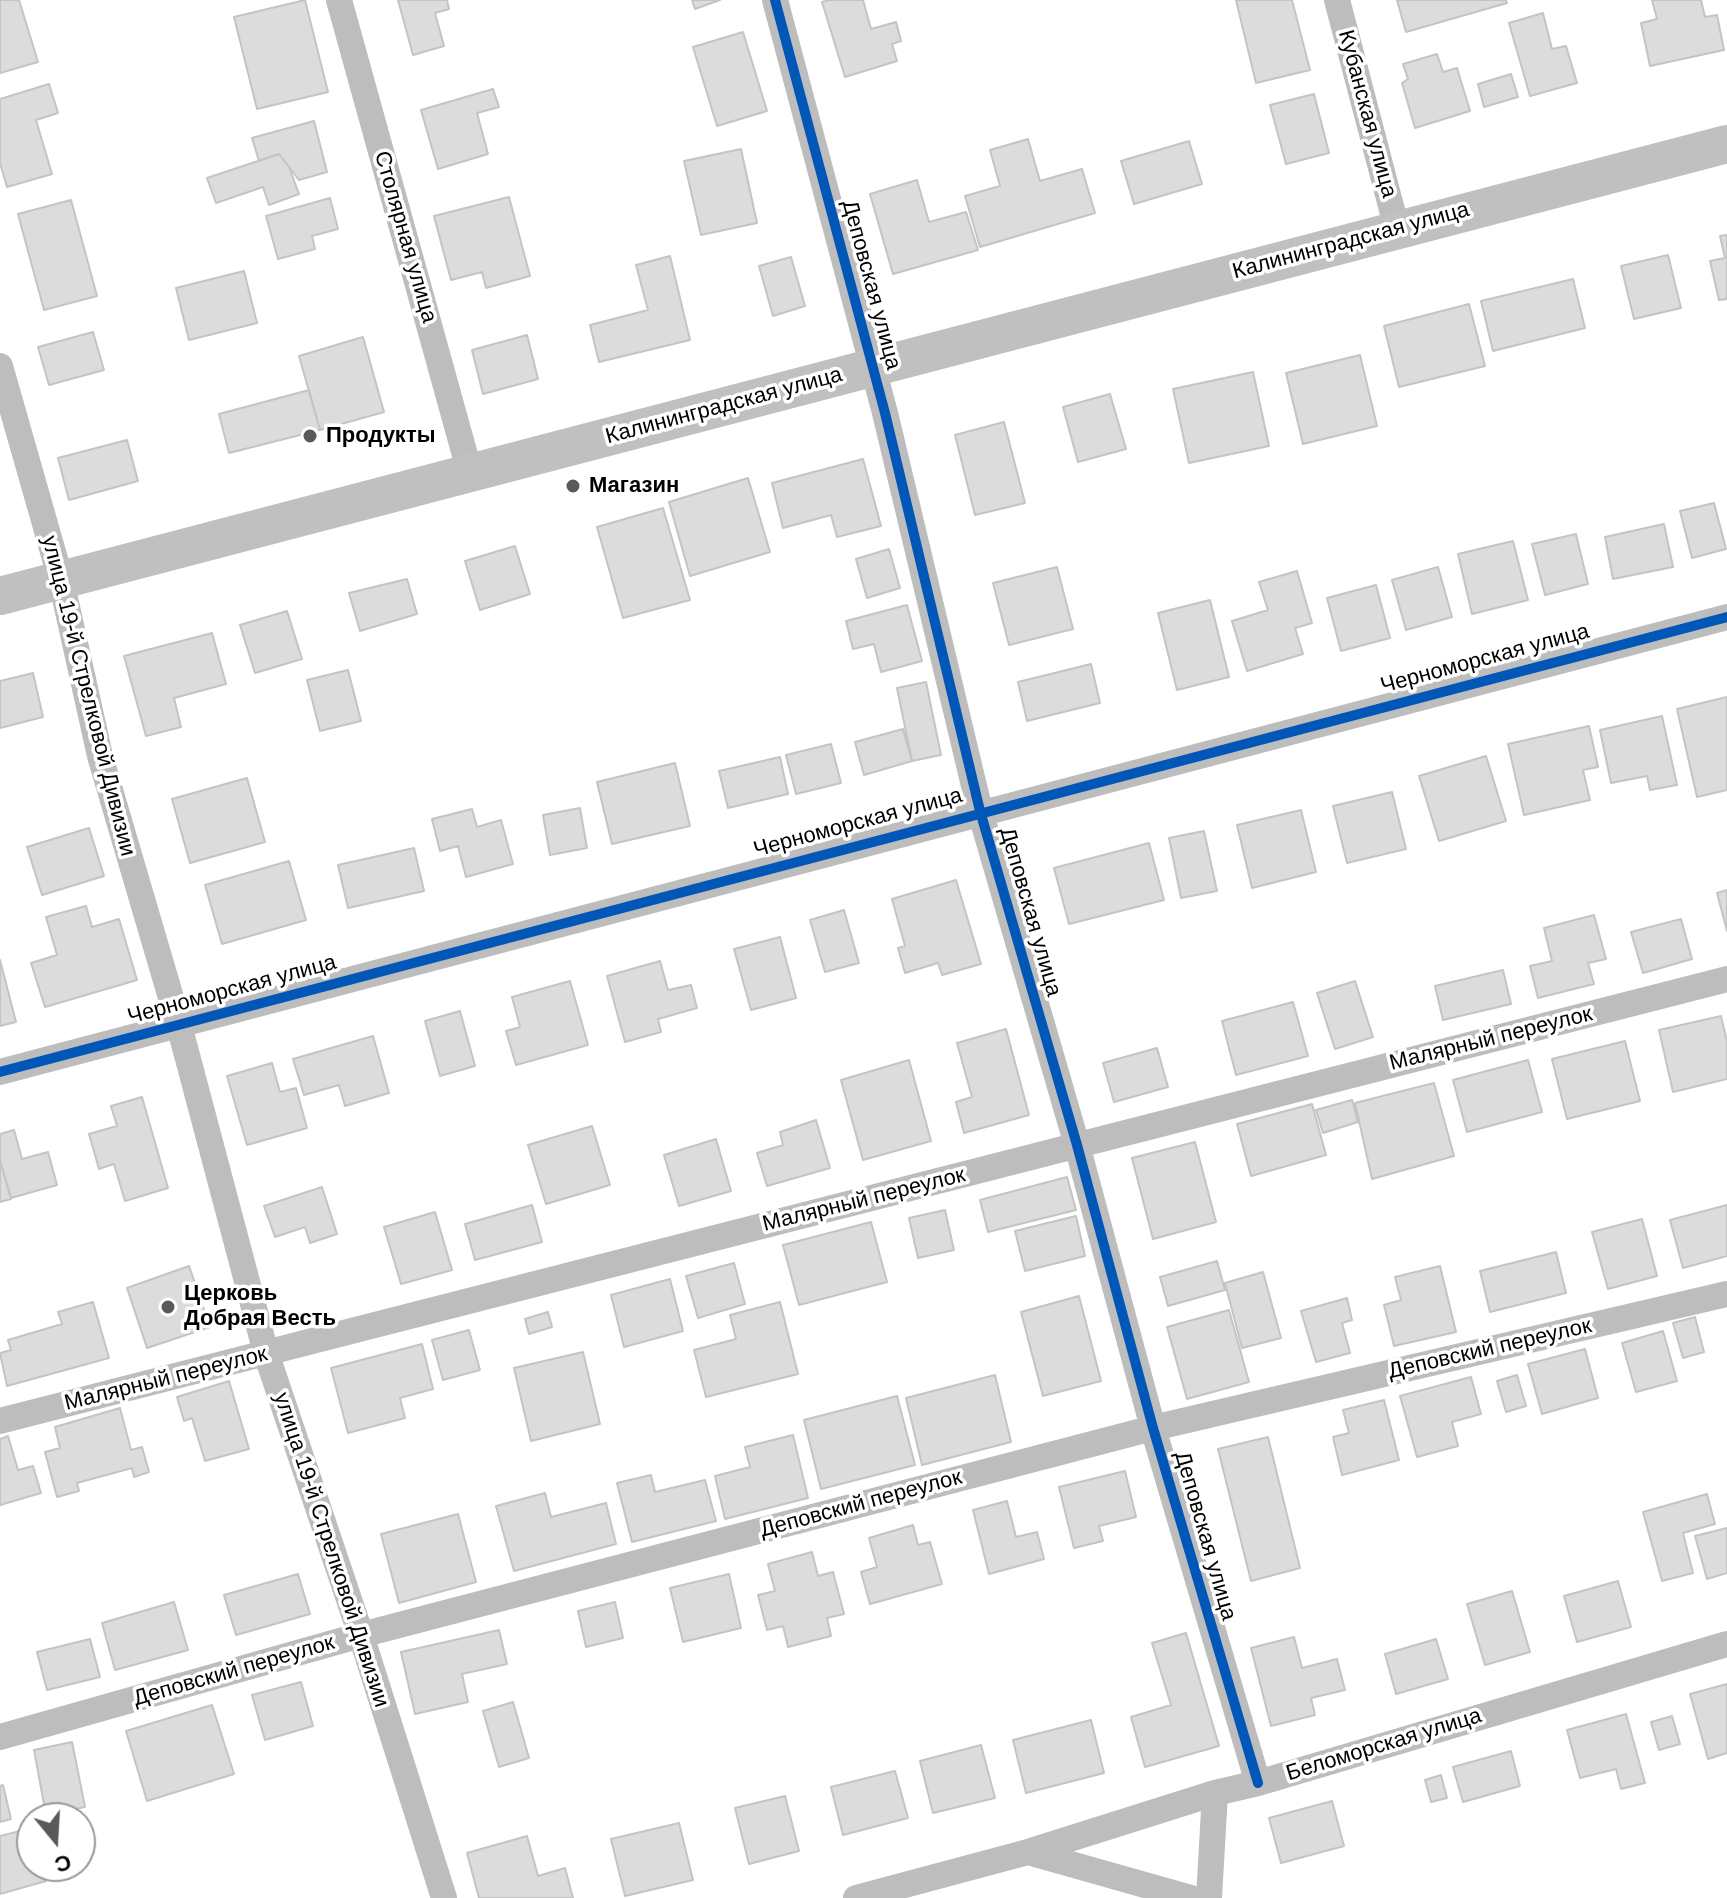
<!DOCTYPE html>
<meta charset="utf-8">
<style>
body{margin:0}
#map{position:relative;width:1727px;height:1898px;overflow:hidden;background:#fff;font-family:Helvetica,sans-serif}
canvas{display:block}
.north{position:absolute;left:16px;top:1802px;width:80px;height:80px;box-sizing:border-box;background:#fff;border:2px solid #999;border-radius:50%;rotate:162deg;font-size:22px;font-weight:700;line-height:32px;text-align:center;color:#000}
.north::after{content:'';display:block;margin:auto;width:28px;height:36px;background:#595959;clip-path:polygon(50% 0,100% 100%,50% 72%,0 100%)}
</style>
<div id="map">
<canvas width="1727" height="1898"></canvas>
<div class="north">С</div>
</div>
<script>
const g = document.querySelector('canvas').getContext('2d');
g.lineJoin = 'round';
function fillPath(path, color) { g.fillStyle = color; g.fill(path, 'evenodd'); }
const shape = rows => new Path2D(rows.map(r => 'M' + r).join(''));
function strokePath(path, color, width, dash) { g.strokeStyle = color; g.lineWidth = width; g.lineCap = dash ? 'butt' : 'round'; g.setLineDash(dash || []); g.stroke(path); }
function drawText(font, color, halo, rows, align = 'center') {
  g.font = font + ' Helvetica,sans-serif'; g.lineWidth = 7; g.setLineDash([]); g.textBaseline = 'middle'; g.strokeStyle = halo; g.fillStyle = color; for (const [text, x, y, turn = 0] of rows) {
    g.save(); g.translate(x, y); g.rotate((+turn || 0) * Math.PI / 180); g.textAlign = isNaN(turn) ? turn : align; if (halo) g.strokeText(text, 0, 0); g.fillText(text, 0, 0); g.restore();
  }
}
const building = shape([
 [0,0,19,0,38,62,0,73,0,0],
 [305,0,328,92,257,109,234,17,305,0],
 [398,0,447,0,449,9,435,13,444,46,413,55,398,0],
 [692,0,720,0,695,9,692,0],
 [829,0,863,0,871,29,896,22,901,41,892,44,897,61,845,77,822,2,829,0],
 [1236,0,1292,0,1310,70,1256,83,1236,0],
 [1397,0,1506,0,1507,3,1406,32,1397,0],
 [1652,0,1701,0,1705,17,1717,15,1724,50,1650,66,1641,23,1657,19,1652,0],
 [1543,13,1552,49,1566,46,1577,83,1530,96,1509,23,1543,13],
 [743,32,767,111,717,126,693,47,743,32],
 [1437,54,1443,72,1457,68,1470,111,1415,128,1402,83,1408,79,1403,64,1437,54],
 [1511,74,1518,97,1484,107,1478,84,1511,74],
 [49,84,58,113,36,120,52,174,7,187,0,163,0,99,49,84],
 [493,89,499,107,477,113,488,154,438,169,421,110,493,89],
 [1314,94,1329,153,1286,164,1270,105,1314,94],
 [314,121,327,172,299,180,279,154,259,161,252,138,314,121],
 [1028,139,1040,181,1082,169,1095,213,980,247,965,196,1000,186,990,150,1028,139],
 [1189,141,1202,184,1134,204,1121,161,1189,141],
 [741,149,757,223,701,235,684,161,741,149],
 [279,154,289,167,299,194,269,205,263,187,216,203,207,178,279,154],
 [917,180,929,222,966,212,978,250,893,274,870,194,917,180],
 [509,197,530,276,486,288,482,272,451,280,434,216,509,197],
 [330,198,338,229,312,236,315,249,278,259,266,216,330,198],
 [71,200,97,296,44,310,18,214,71,200],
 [1727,235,1727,299,1719,300,1710,261,1725,258,1720,236,1727,235],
 [1668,255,1681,308,1634,319,1621,266,1668,255],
 [670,256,690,340,599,362,590,325,648,310,636,265,670,256],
 [791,257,805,306,773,316,759,266,791,257],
 [244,271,257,323,189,340,176,288,244,271],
 [1573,279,1585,328,1493,351,1481,301,1573,279],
 [1469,304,1485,366,1399,387,1384,326,1469,304],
 [93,332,104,370,49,385,38,347,93,332],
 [527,335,538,379,483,394,472,350,527,335],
 [363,337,384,412,320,430,299,356,363,337],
 [1360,355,1377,426,1303,444,1286,373,1360,355],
 [1253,372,1269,446,1189,463,1173,389,1253,372],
 [309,390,320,430,229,453,219,414,309,390],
 [1110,394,1126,449,1078,462,1063,407,1110,394],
 [1004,422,1025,503,975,515,955,435,1004,422],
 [127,440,138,481,69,500,58,458,127,440],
 [863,459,881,526,837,537,831,515,783,528,772,483,863,459],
 [748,478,770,552,690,576,669,502,748,478],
 [1714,503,1726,549,1692,558,1680,511,1714,503],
 [663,508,690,600,623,618,597,527,663,508],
 [1664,524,1673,567,1613,579,1605,537,1664,524],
 [1576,534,1588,584,1545,595,1532,544,1576,534],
 [1513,541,1528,600,1472,614,1458,554,1513,541],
 [515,546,530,594,480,610,465,561,515,546],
 [889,549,900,588,867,598,856,559,889,549],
 [1057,567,1073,629,1009,645,993,583,1057,567],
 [1438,567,1452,617,1406,630,1392,580,1438,567],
 [1297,571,1312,623,1295,628,1303,654,1247,671,1232,621,1268,610,1259,582,1297,571],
 [407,579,417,614,360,631,349,593,407,579],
 [1376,585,1390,638,1341,651,1327,598,1376,585],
 [1210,600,1229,677,1177,690,1158,613,1210,600],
 [907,605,922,661,881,672,874,644,853,649,846,621,907,605],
 [287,611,302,659,255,673,240,625,287,611],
 [212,633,226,684,174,698,181,727,146,736,124,656,212,633],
 [1091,664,1100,703,1027,721,1018,682,1091,664],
 [348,670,361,721,320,731,307,680,348,670],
 [33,673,43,717,0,728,0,681,33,673],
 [926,682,941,755,912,761,897,688,926,682],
 [1727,697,1727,790,1697,797,1677,709,1727,697],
 [1662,716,1677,785,1650,790,1647,776,1611,783,1600,730,1662,716],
 [1589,726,1598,767,1583,770,1590,800,1524,815,1508,744,1589,726],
 [903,729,912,761,864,775,855,742,903,729],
 [831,744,841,783,796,794,786,755,831,744],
 [1486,756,1506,821,1439,841,1419,776,1486,756],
 [780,757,788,794,728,808,719,771,780,757],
 [675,763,690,826,612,844,597,782,675,763],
 [247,778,265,842,190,863,172,799,247,778],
 [1392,792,1406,849,1347,863,1333,806,1392,792],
 [580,808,587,848,550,855,543,815,580,808],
 [472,809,477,827,501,820,513,864,466,877,458,846,440,851,432,819,472,809],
 [1301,810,1316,872,1252,888,1237,825,1301,810],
 [89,828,104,876,42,895,27,847,89,828],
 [1204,831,1217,891,1181,898,1169,838,1204,831],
 [1149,843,1164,900,1069,924,1054,868,1149,843],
 [414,848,424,891,348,908,338,865,414,848],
 [289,861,306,920,222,944,205,885,289,861],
 [956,880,981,964,942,975,938,963,905,973,898,948,905,946,892,899,956,880],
 [1727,890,1727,931,1717,893,1727,890],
 [86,906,92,927,119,919,137,980,45,1007,31,963,57,955,46,917,86,906],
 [844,910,859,963,825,972,810,920,844,910],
 [1594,915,1606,959,1588,963,1594,984,1538,998,1530,966,1552,961,1544,928,1594,915],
 [1681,919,1692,959,1643,973,1631,932,1681,919],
 [780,937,796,998,751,1010,734,949,780,937],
 [0,960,16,1022,0,1026,0,960],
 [660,961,668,990,691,985,697,1008,658,1019,661,1032,625,1042,607,976,660,961],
 [1503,970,1511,1004,1443,1020,1435,986,1503,970],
 [570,981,588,1045,516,1065,506,1031,520,1027,512,997,570,981],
 [1355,981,1373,1037,1335,1049,1317,993,1355,981],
 [1293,1002,1308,1056,1236,1075,1222,1021,1293,1002],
 [460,1011,475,1066,440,1076,425,1021,460,1011],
 [1721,1016,1727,1042,1727,1079,1673,1092,1659,1030,1721,1016],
 [1006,1029,1029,1115,964,1133,956,1102,972,1097,957,1043,1006,1029],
 [373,1036,389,1093,345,1106,339,1085,304,1095,293,1059,373,1036],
 [1625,1041,1640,1101,1567,1119,1552,1059,1625,1041],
 [1157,1048,1168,1087,1114,1102,1103,1063,1157,1048],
 [909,1060,931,1141,863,1160,841,1080,909,1060],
 [1528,1060,1542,1112,1467,1132,1453,1080,1528,1060],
 [272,1063,280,1092,296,1088,307,1128,247,1145,227,1076,272,1063],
 [1434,1083,1454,1156,1372,1179,1355,1103,1434,1083],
 [142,1097,168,1188,125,1201,114,1164,99,1169,89,1134,117,1126,111,1106,142,1097],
 [1352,1100,1358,1122,1323,1133,1316,1110,1352,1100],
 [1312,1104,1326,1155,1251,1176,1237,1124,1312,1104],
 [816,1120,830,1168,767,1186,757,1153,783,1145,780,1132,816,1120],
 [592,1126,610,1185,546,1204,528,1145,592,1126],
 [14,1130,22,1159,48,1152,57,1185,11,1198,0,1160,0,1134,14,1130],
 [716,1139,731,1191,679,1206,664,1155,716,1139],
 [1195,1142,1216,1222,1153,1239,1132,1158,1195,1142],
 [0,1161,11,1199,0,1202,0,1161],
 [1067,1177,1076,1210,988,1232,980,1200,1067,1177],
 [322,1187,337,1234,310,1243,305,1227,275,1237,264,1206,322,1187],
 [532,1205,542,1242,475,1260,465,1224,532,1205],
 [1727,1205,1727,1256,1683,1268,1670,1220,1727,1205],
 [945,1210,954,1250,918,1258,909,1218,945,1210],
 [435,1212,452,1270,401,1284,384,1227,435,1212],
 [1076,1216,1085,1256,1025,1271,1015,1231,1076,1216],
 [1642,1219,1657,1276,1608,1289,1592,1232,1642,1219],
 [871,1222,887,1282,799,1305,783,1245,871,1222],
 [1556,1252,1566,1293,1490,1312,1480,1271,1556,1252],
 [1217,1261,1225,1290,1168,1306,1160,1277,1217,1261],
 [734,1263,745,1304,698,1318,686,1276,734,1263],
 [189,1266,210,1327,147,1348,127,1288,189,1266],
 [1440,1266,1456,1332,1394,1346,1384,1305,1401,1300,1395,1277,1440,1266],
 [1263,1272,1281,1338,1242,1348,1225,1283,1263,1272],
 [670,1279,683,1331,624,1347,611,1295,670,1279],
 [1079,1296,1101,1381,1043,1396,1021,1312,1079,1296],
 [1347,1298,1352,1320,1342,1323,1350,1353,1316,1362,1301,1311,1347,1298],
 [93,1302,109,1358,7,1386,0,1353,11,1350,8,1340,62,1324,58,1312,93,1302],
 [780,1302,798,1374,706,1397,694,1350,736,1339,730,1315,780,1302],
 [1229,1310,1249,1382,1187,1399,1167,1327,1229,1310],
 [548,1312,552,1327,529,1334,525,1319,548,1312],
 [1695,1317,1704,1352,1683,1358,1673,1323,1695,1317],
 [469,1330,480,1370,443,1380,432,1340,469,1330],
 [1663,1331,1677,1381,1636,1392,1622,1343,1663,1331],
 [422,1344,433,1389,400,1398,405,1418,348,1433,331,1368,422,1344],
 [1585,1349,1598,1398,1542,1414,1528,1364,1585,1349],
 [583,1352,600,1424,531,1441,514,1368,583,1352],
 [995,1375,1011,1442,922,1465,906,1398,995,1375],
 [1517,1375,1526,1406,1506,1412,1497,1381,1517,1375],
 [1471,1377,1481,1414,1452,1422,1458,1446,1417,1457,1400,1396,1471,1377],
 [229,1381,249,1449,205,1461,192,1418,184,1421,177,1397,229,1381],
 [897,1396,915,1465,821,1489,804,1420,897,1396],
 [1384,1400,1399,1460,1342,1475,1333,1437,1349,1433,1343,1410,1384,1400],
 [120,1408,131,1450,142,1447,149,1472,134,1477,132,1468,77,1483,79,1491,57,1497,45,1452,60,1448,55,1427,120,1408],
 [793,1435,808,1498,725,1519,715,1476,750,1467,745,1447,793,1435],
 [8,1436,18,1470,33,1466,41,1493,0,1505,0,1439,8,1436],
 [1268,1437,1300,1568,1251,1581,1218,1449,1268,1437],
 [1125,1471,1136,1517,1099,1526,1103,1541,1074,1548,1059,1487,1125,1471],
 [651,1475,655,1492,705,1480,716,1521,632,1542,617,1483,651,1475],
 [545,1493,551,1517,606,1503,616,1544,514,1571,496,1506,545,1493],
 [1707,1494,1715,1524,1683,1533,1693,1573,1662,1581,1643,1512,1707,1494],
 [1007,1501,1016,1537,1037,1532,1044,1559,989,1574,973,1510,1007,1501],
 [458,1514,476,1582,399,1603,381,1534,458,1514],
 [913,1525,918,1545,930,1542,942,1584,870,1604,861,1572,877,1567,869,1538,913,1525],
 [1727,1528,1727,1573,1707,1579,1695,1536,1727,1528],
 [812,1552,818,1576,833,1572,844,1614,827,1618,831,1636,788,1647,783,1626,767,1630,758,1595,775,1591,768,1564,812,1552],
 [298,1574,310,1614,236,1635,224,1595,298,1574],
 [729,1574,741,1628,683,1642,670,1588,729,1574],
 [1618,1581,1631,1627,1577,1642,1564,1596,1618,1581],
 [1512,1591,1530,1652,1485,1665,1467,1604,1512,1591],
 [174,1602,188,1650,115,1670,102,1623,174,1602],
 [615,1602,623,1638,586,1647,578,1611,615,1602],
 [499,1630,507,1664,462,1674,468,1702,415,1714,401,1652,499,1630],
 [1186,1633,1219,1746,1145,1767,1131,1717,1171,1705,1152,1643,1186,1633],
 [1294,1637,1302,1668,1337,1659,1345,1690,1311,1698,1315,1715,1271,1726,1251,1648,1294,1637],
 [90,1639,100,1677,47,1690,37,1652,90,1639],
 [1436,1639,1448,1679,1396,1694,1385,1654,1436,1639],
 [301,1682,313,1726,265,1740,252,1695,301,1682],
 [1727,1684,1727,1753,1708,1759,1690,1694,1727,1684],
 [513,1702,529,1758,499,1767,483,1711,513,1702],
 [212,1705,234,1774,147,1801,126,1731,212,1705],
 [1626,1714,1645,1783,1621,1789,1616,1769,1580,1778,1567,1730,1626,1714],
 [1672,1716,1680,1744,1659,1750,1651,1722,1672,1716],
 [1091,1720,1104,1773,1026,1793,1013,1740,1091,1720],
 [72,1742,85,1807,46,1815,34,1750,72,1742],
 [981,1745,995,1798,933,1813,920,1761,981,1745],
 [1511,1751,1520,1786,1463,1802,1453,1767,1511,1751],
 [895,1771,908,1818,843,1835,831,1787,895,1771],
 [1441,1775,1447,1798,1431,1802,1425,1780,1441,1775],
 [3,1785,11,1819,0,1822,0,1786,3,1785],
 [785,1796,799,1851,749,1864,735,1808,785,1796],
 [1332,1801,1344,1846,1281,1863,1269,1818,1332,1801],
 [679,1823,693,1880,625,1896,611,1839,679,1823],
 [32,1828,32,1866,42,1866,46,1881,0,1894,0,1836,32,1828],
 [527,1836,538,1876,565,1868,573,1898,479,1898,467,1853,527,1836]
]);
fillPath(building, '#dcdcdc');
strokePath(building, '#c4c4c4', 2);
strokePath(shape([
 [339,0,470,473],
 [775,0,885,413,980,811,1077,1145,1153,1428,1258,1783],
 [1337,0,1397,229],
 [0,366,61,580,100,756,179,1025,266,1353,361,1635,444,1898],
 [0,1072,1727,617],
 [0,1421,1727,979],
 [0,1737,361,1635,1153,1428,1727,1294],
 [1028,1852,1191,1898],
 [856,1898,1028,1852,1215,1793,1258,1783,1727,1644],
 [1209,1898,1215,1793]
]), '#bdbdbd', 26);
strokePath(shape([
 [0,596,1727,144]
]), '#c0c0c0', 38);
strokePath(shape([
 [775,0,885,413,980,811,1077,1145,1153,1428,1258,1783],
 [0,1072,1727,617]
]), '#0057b8', 10);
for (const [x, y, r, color] of [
 [310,436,8,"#595959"],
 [573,486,8,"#595959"],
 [168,1307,8,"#595959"]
]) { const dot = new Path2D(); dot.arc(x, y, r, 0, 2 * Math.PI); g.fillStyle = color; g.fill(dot); strokePath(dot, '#fff', 3); }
drawText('22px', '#000', '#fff', [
 ["Кубанская улица",1367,114,75],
 ["Столярная улица",405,237,74],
 ["Калининградская улица",1351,241,-15],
 ["Деповская улица",871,285,75],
 ["Калининградская улица",724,406,-15],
 ["Черноморская улица",1485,659,-15],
 ["улица 19-й Стрелковой Дивизии",88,696,76],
 ["Черноморская улица",858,823,-15],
 ["Деповская улица",1030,912,74],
 ["Черноморская улица",232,990,-15],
 ["Малярный переулок",1491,1039,-14],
 ["Малярный переулок",864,1200,-14],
 ["Деповский переулок",1490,1349,-13],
 ["Малярный переулок",166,1379,-14],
 ["Деповский переулок",861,1504,-15],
 ["Деповская улица",1205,1536,74],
 ["улица 19-й Стрелковой Дивизии",331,1550,72],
 ["Деповский переулок",234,1671,-16],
 ["Беломорская улица",1384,1745,-17]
]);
drawText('bold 22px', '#000', '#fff', [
 ["Продукты",326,436],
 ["Магазин",589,486],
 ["Церковь",184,1294],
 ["Добрая Весть",184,1319]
], 'left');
</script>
